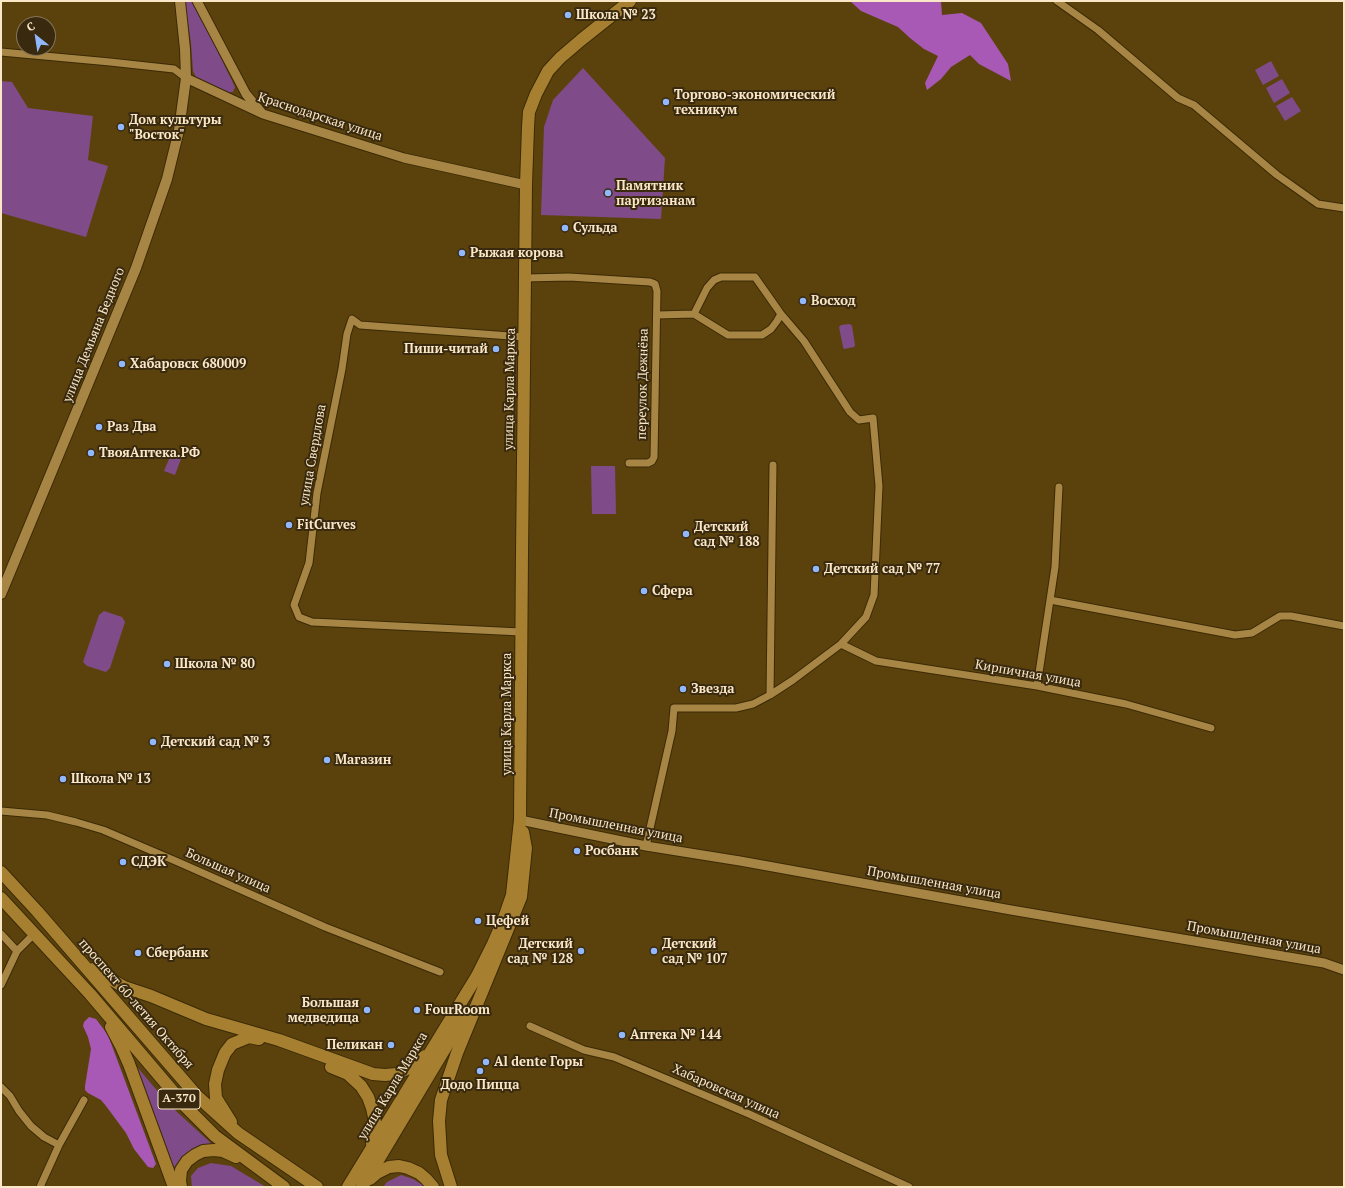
<!DOCTYPE html>
<meta charset="utf-8">
<style>
body{margin:0}
#map{position:relative;width:1345px;height:1188px;overflow:hidden;background:#5b420d;font-family:"PT Serif",serif}
canvas{display:block}
.frame{position:absolute;inset:0;border:2px solid #fae7c7;pointer-events:none}
.north{position:absolute;left:16px;top:16px;width:40px;height:40px;box-sizing:border-box;background:#392a0f;border:1px solid #867659;border-radius:50%;rotate:330deg;font-size:11px;font-weight:700;line-height:16px;text-align:center;color:#fae7c7}
.north::after{content:'';display:block;margin:auto;width:14px;height:18px;background:#91b8fd;clip-path:polygon(50% 0,100% 100%,50% 72%,0 100%)}
</style>
<div id="map">
<canvas width="1345" height="1188"></canvas>
<div class="frame"></div>
<div class="north">С</div>
</div>
<script>
const g = document.querySelector('canvas').getContext('2d');
g.lineJoin = 'round';
function fillPath(path, color) { g.fillStyle = color; g.fill(path, 'evenodd'); }
const shape = rows => new Path2D(rows.map(r => 'M' + r).join(''));
function strokePath(path, color, width, dash) { g.strokeStyle = color; g.lineWidth = width; g.lineCap = dash ? 'butt' : 'round'; g.setLineDash(dash || []); g.stroke(path); }
function drawText(font, color, halo, rows, align = 'center') {
  g.font = font + ' "PT Serif",serif'; g.lineWidth = 4; g.setLineDash([]); g.textBaseline = 'middle'; g.strokeStyle = halo; g.fillStyle = color; for (const [text, x, y, turn = 0] of rows) {
    g.save(); g.translate(x, y); g.rotate((+turn || 0) * Math.PI / 180); g.textAlign = isNaN(turn) ? turn : align; if (halo) g.strokeText(text, 0, 0); g.fillText(text, 0, 0); g.restore();
  }
}
fillPath(shape([
 [189,1,192,2,195,5,235,87,233,92,228,92,196,77,193,71,191,43,185,4,186,2],
 [1271,61,1279,76,1263,85,1255,70],
 [583,68,665,158,661,219,541,215,544,127,553,100],
 [1282,79,1290,93,1274,103,1266,88],
 [1,81,12,82,28,108,93,116,88,160,108,166,86,237,1,213],
 [1292,97,1301,111,1285,121,1276,106],
 [850,324,852,326,855,345,854,347,844,349,843,347,839,327,841,325],
 [172,452,182,456,175,475,164,471],
 [591,466,615,466,616,514,592,514],
 [104,611,122,617,125,622,110,668,106,672,87,666,83,662,99,615],
 [133,1062,154,1087,177,1112,213,1145,174,1176],
 [211,1163,231,1166,266,1187,192,1187,191,1176,198,1168],
 [401,1175,413,1179,426,1187,383,1187,387,1182]
]), '#804b89');
fillPath(shape([
 [850,1,941,1,942,15,962,13,981,23,1008,64,1011,81,979,64,970,55,951,67,941,79,927,90,925,83,938,56,924,49,910,38,898,27,861,11],
 [89,1017,96,1019,108,1035,156,1164,153,1168,148,1167,134,1149,126,1133,106,1106,101,1100,88,1093,85,1090,85,1086,91,1049,88,1037,83,1026,84,1022]
]), '#a859b5');
const minor = shape([
 [1057,1,1098,30,1178,98,1194,105,1277,175,1318,204,1344,208],
 [1,52,110,62,174,69,186,78],
 [525,278,569,277,650,282,655,284,657,291,654,457,652,461,648,463,629,463],
 [657,315,694,314,728,335,762,335,771,329,777,321,781,314],
 [1050,600,1235,635,1252,633,1280,616,1291,616,1344,626],
 [521,632,312,622,299,617,294,605,309,563,317,493,342,369,347,334,352,319,360,325,524,337],
 [841,644,876,661,1037,686,1126,704,1211,728],
 [1037,686,1055,567,1059,487],
 [770,695,773,465],
 [1,811,47,815,76,822,103,830,178,862,325,927,440,972],
 [646,846,672,731,674,708,736,708,753,704,770,695,793,680,841,644,866,617,874,595,879,486,873,418,859,420,850,412,804,341,781,314,755,277,721,277,714,280,707,288,694,314],
 [1,934,17,951],
 [1,985,17,951,34,934],
 [530,1026,584,1050,614,1057,669,1080,749,1114,909,1187],
 [1,1087,10,1096,19,1111,31,1126,44,1137,59,1145],
 [40,1187,59,1145,84,1100]
]);
const tertiary = shape([
 [197,1,246,94,261,112],
 [186,78,263,114,404,158,526,185],
 [520,820,646,846,740,861,1011,910,1324,963,1344,970]
]);
const secondary = shape([
 [1,594,136,268,167,179,179,130,186,78,185,49,180,1]
]);
const trunk = shape([
 [1,872,37,911,197,1096,238,1133,317,1187],
 [1,898,90,994,186,1107,215,1136,284,1187],
 [93,969,124,987,151,996,206,1019,279,1040,373,1074,385,1075,396,1074,409,1068,425,1056],
 [111,1027,122,1048,129,1064,174,1187],
 [331,1067,348,1074,361,1086,368,1097,372,1108,375,1122,375,1130,372,1144],
 [231,1122,216,1098,215,1084,218,1070,225,1053,232,1044,249,1037,259,1039],
 [370,1179,377,1173,389,1167,399,1166,408,1168,419,1173,426,1179,433,1187],
 [181,1187,180,1181,181,1170,187,1161,195,1155,203,1151,214,1150,223,1151,236,1157],
 [348,1187,477,976,493,944,503,921,512,895,520,820,522,553,526,185,528,127,529,112,536,94,548,71,560,58,581,40,630,1],
 [362,1187,467,1012],
 [451,1187,441,1155,439,1121,441,1100,457,1053,521,897,526,848,523,832]
]);
strokePath(minor, '#3b2a05', 9);
strokePath(tertiary, '#3b2a05', 11);
strokePath(secondary, '#3b2a05', 12);
strokePath(trunk, '#3b2a05', 14);
strokePath(minor, '#a78544', 7);
strokePath(tertiary, '#a78544', 9);
strokePath(secondary, '#a78544', 10);
strokePath(trunk, '#a68030', 12);
for (const [x, y, r, color] of [
 [568,15,4,"#91b8fd"],
 [666,102,4,"#91b8fd"],
 [121,127,4,"#91b8fd"],
 [608,193,4,"#91b8fd"],
 [565,228,4,"#91b8fd"],
 [462,253,4,"#91b8fd"],
 [803,301,4,"#91b8fd"],
 [496,349,4,"#91b8fd"],
 [122,364,4,"#91b8fd"],
 [99,427,4,"#91b8fd"],
 [91,453,4,"#91b8fd"],
 [289,525,4,"#91b8fd"],
 [686,534,4,"#91b8fd"],
 [816,569,4,"#91b8fd"],
 [644,591,4,"#91b8fd"],
 [167,664,4,"#91b8fd"],
 [683,689,4,"#91b8fd"],
 [153,742,4,"#91b8fd"],
 [327,760,4,"#91b8fd"],
 [63,779,4,"#91b8fd"],
 [577,851,4,"#91b8fd"],
 [123,862,4,"#91b8fd"],
 [478,921,4,"#91b8fd"],
 [581,951,4,"#91b8fd"],
 [654,951,4,"#91b8fd"],
 [138,953,4,"#91b8fd"],
 [367,1010,4,"#91b8fd"],
 [417,1010,4,"#91b8fd"],
 [622,1035,4,"#91b8fd"],
 [391,1045,4,"#91b8fd"],
 [486,1062,4,"#91b8fd"],
 [480,1071,4,"#91b8fd"]
]) { const dot = new Path2D(); dot.arc(x, y, r, 0, 2 * Math.PI); g.fillStyle = color; g.fill(dot); strokePath(dot, '#392a0f', 1.5); }
for (const [x, y, w] of [
 [179,1099,42]
]) { const box = new Path2D(); box.roundRect(x - w / 2, y - 10, w, 20, 3); g.fillStyle = '#392a0f'; g.fill(box); strokePath(box, '#fae7c7', 1); }
drawText('bold 12px', '#fae7c7', null, [
 ["А-370",179,1099]
]);
drawText('bold 13px', '#fae7c7', '#392a0f', [
 ["Школа № 23",576,15],
 ["Торгово-экономический",674,95],
 ["техникум",674,110],
 ["Дом культуры",129,120],
 ["\"Восток\"",129,135],
 ["Памятник",616,186],
 ["партизанам",616,201],
 ["Сульда",573,228],
 ["Рыжая корова",470,253],
 ["Восход",811,301],
 ["Пиши-читай",488,349,"right"],
 ["Хабаровск 680009",130,364],
 ["Раз Два",107,427],
 ["ТвояАптека.РФ",99,453],
 ["FitCurves",297,525],
 ["Детский",694,527],
 ["сад № 188",694,542],
 ["Детский сад № 77",824,569],
 ["Сфера",652,591],
 ["Школа № 80",175,664],
 ["Звезда",691,689],
 ["Детский сад № 3",161,742],
 ["Магазин",335,760],
 ["Школа № 13",71,779],
 ["Росбанк",585,851],
 ["СДЭК",131,862],
 ["Цефей",486,921],
 ["Детский",573,944,"right"],
 ["сад № 128",573,959,"right"],
 ["Детский",662,944],
 ["сад № 107",662,959],
 ["Сбербанк",146,953],
 ["Большая",359,1003,"right"],
 ["медведица",359,1018,"right"],
 ["FourRoom",425,1010],
 ["Аптека № 144",630,1035],
 ["Пеликан",383,1045,"right"],
 ["Al dente Горы",494,1062],
 ["Додо Пицца",480,1085,"center"]
], 'left');
drawText('13px', '#fae7c7', '#392a0f', [
 ["Краснодарская улица",320,117,18],
 ["улица Демьяна Бедного",94,335,-68],
 ["переулок Дежнёва",643,384,-89],
 ["улица Карла Маркса",510,389,-89],
 ["улица Свердлова",313,455,-80],
 ["Кирпичная улица",1028,674,10],
 ["улица Карла Маркса",507,714,-90],
 ["Промышленная улица",616,826,11],
 ["Большая улица",228,871,24],
 ["Промышленная улица",934,883,10],
 ["Промышленная улица",1254,938,10],
 ["проспект 60-летия Октября",136,1004,49],
 ["улица Карла Маркса",393,1086,-59],
 ["Хабаровская улица",726,1092,24]
]);
</script>
